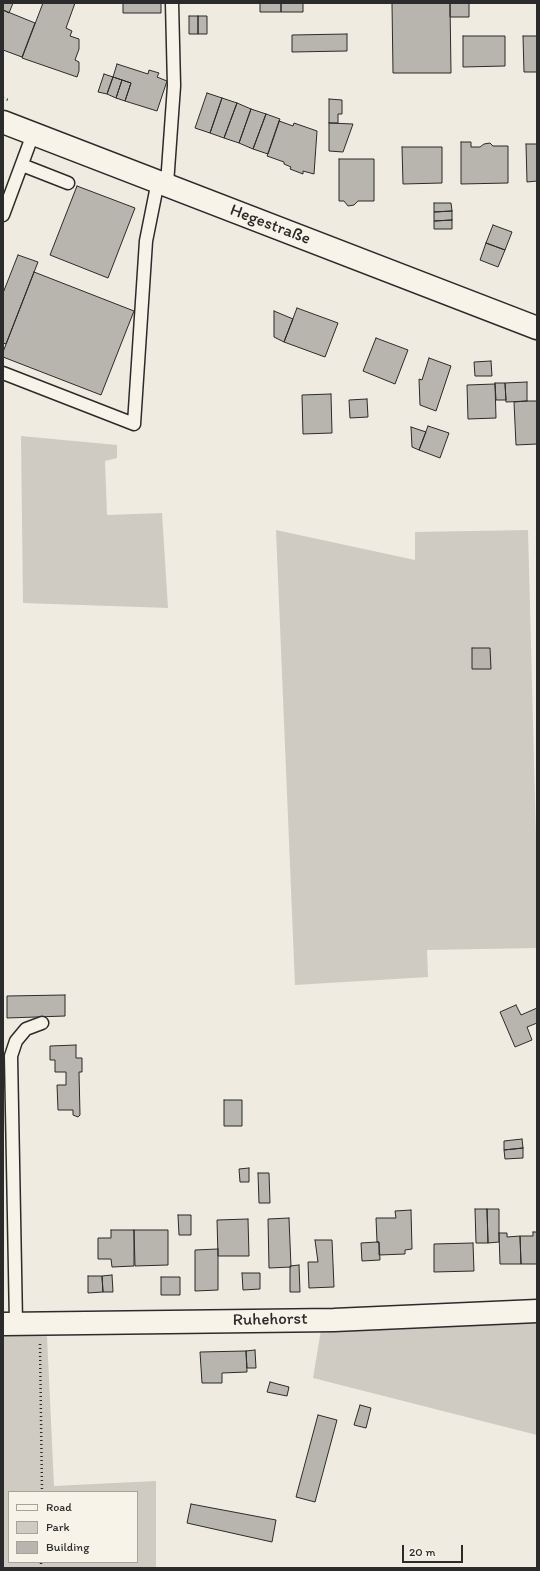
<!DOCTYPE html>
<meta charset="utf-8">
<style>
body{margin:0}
#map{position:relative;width:540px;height:1571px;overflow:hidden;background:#efebe0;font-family:Itim,sans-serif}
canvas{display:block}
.frame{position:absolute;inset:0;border:4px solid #2b2b2b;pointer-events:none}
.legend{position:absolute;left:8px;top:1491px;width:130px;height:72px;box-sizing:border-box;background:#f7f3e8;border:1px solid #a5a39c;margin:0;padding:5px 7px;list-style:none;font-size:12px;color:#2b2b2b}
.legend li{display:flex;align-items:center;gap:8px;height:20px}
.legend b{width:20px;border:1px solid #a5a39c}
.scale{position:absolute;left:402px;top:1545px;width:61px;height:18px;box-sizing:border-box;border:2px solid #2b2b2b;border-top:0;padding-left:5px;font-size:12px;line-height:14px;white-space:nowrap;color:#2b2b2b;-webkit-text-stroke:3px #f7f3e8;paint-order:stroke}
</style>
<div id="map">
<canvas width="540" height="1571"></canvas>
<div class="frame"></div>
<ul class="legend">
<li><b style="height:5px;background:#f7f3e8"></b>Road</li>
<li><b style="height:11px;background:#cfcbc2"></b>Park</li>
<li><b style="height:11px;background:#b8b5ae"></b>Building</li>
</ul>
<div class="scale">20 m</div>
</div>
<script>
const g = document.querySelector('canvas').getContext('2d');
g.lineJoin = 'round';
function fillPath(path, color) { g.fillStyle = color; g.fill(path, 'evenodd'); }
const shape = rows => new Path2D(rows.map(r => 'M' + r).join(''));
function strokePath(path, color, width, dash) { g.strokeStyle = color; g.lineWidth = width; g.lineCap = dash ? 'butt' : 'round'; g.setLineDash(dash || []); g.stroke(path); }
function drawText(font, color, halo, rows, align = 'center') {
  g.font = font + ' Itim,sans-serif'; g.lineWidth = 3.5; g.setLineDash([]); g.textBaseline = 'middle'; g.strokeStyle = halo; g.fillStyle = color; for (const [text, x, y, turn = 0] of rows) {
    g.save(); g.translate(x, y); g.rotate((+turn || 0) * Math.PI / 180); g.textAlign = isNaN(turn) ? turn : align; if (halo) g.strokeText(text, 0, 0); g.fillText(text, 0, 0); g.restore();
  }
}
fillPath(shape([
 [21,436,117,445,117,458,105,461,107,515,162,513,168,608,23,603],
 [276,530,415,560,415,532,528,530,537,877,537,948,427,950,428,977,295,985],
 [537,1322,537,1435,313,1378,321,1330,386,1330],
 [3,1336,47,1336,54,1486,156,1481,156,1568,3,1568],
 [9,1492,137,1492,137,1562,9,1562]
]), '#cfcbc2');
const building = shape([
 [3,3,13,3,9,13,3,10,3,3],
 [43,3,75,3,66,28,72,31,70,36,79,39,79,49,75,60,79,62,79,71,77,77,22,58,43,3],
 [123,3,161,3,161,13,123,13,123,3],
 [260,3,281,3,281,12,260,12,260,3],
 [281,3,303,3,303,12,281,12,281,3],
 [392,3,450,3,451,73,393,73,392,3],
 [450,3,469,3,469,17,450,17,450,3],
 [3,10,35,23,22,57,3,50,3,10],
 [189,16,198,16,198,34,189,34,189,16],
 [198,16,207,16,207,34,198,34,198,16],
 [347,34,347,51,292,52,292,35,347,34],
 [463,36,505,36,505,66,463,67,463,36],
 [523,36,537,36,537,72,524,72,523,36],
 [117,64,148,74,149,70,159,73,157,77,167,81,157,111,125,101,131,83,113,77,117,64],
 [104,74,113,77,107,94,98,92,104,74],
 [113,77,122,80,116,98,107,94,113,77],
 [122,80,131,83,125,101,116,98,122,80],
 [207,93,222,98,210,133,195,128,207,93],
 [222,98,237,103,224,138,210,133,222,98],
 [329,99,342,100,342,114,338,114,338,123,329,123,329,99],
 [237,103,251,109,239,143,224,138,237,103],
 [251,109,266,114,253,149,239,143,251,109],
 [266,114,280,119,268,154,253,149,266,114],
 [279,121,293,126,294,123,317,131,314,174,303,171,303,174,290,169,291,167,284,164,284,162,267,156,279,121],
 [329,123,353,124,343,152,329,151,329,123],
 [461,142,471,142,471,147,480,147,484,144,490,143,493,146,508,146,508,183,461,184,461,142],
 [526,144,537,144,537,181,527,182,526,144],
 [402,147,442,147,442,183,403,184,402,147],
 [339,159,374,159,374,201,358,201,354,205,348,206,344,201,339,201,339,159],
 [77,186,135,208,108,278,50,255,77,186],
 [434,203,451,203,452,211,434,212,434,203],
 [452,211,452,220,434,221,434,212,452,211],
 [452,220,452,229,434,229,434,221,452,220],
 [493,225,512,232,505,250,486,243,493,225],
 [486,243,505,250,498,267,480,260,486,243],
 [18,255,38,262,6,344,3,343,3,293,18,255],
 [34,272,134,311,101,395,3,357,3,352,34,272],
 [297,308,338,323,325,357,284,342,297,308],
 [274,311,293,319,284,342,274,337,274,311],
 [376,338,408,350,395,384,363,371,376,338],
 [429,358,451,366,436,411,420,405,419,379,422,380,429,358],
 [491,361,492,376,475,376,474,362,491,361],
 [527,382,527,401,506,402,505,383,527,382],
 [495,383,505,383,506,400,496,400,495,383],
 [495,384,496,418,468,419,467,385,495,384],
 [331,394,332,433,303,434,302,395,331,394],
 [367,399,368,417,350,418,349,400,367,399],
 [527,401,537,401,537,444,516,445,514,402,527,401],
 [428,426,449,433,440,458,419,450,428,426],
 [411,427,426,432,419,450,412,447,411,427],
 [472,648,490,648,491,669,472,669,472,648],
 [65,995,65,1016,7,1018,7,996,65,995],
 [516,1005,521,1015,537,1008,537,1023,527,1027,532,1040,515,1047,500,1012,516,1005],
 [76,1045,76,1058,82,1058,82,1072,79,1072,80,1115,78,1117,73,1115,73,1110,58,1110,57,1085,66,1085,66,1072,55,1072,55,1060,50,1060,50,1046,76,1045],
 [224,1100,242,1100,242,1126,224,1126,224,1100],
 [522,1139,523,1148,504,1150,504,1141,522,1139],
 [523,1148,523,1158,505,1159,504,1150,523,1148],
 [249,1168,249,1182,240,1182,239,1169,249,1168],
 [258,1173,269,1173,270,1203,259,1203,258,1173],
 [475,1209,487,1209,488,1243,476,1243,475,1209],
 [487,1209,499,1209,499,1242,488,1243,487,1209],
 [411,1210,412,1249,405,1250,405,1254,379,1255,379,1242,377,1242,376,1218,396,1218,395,1211,411,1210],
 [178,1215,191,1215,191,1235,179,1235,178,1215],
 [289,1218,291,1267,269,1268,268,1219,289,1218],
 [248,1219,249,1256,218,1256,217,1220,248,1219],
 [111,1230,134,1230,134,1266,112,1267,111,1259,98,1259,98,1238,111,1238,111,1230],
 [134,1230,168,1230,168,1265,135,1266,134,1230],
 [533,1232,537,1232,537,1264,521,1264,520,1236,533,1236,533,1232],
 [499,1233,507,1233,507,1237,520,1236,521,1264,500,1264,499,1233],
 [315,1240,332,1240,334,1287,309,1288,308,1262,318,1262,315,1240],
 [377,1242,379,1242,380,1260,362,1261,361,1243,377,1242],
 [473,1243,474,1271,434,1272,434,1244,473,1243],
 [218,1249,218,1290,195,1291,195,1250,218,1249],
 [299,1265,300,1292,290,1292,290,1266,299,1265],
 [242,1273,260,1273,260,1289,243,1290,242,1273],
 [112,1275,113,1292,103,1292,102,1276,112,1275],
 [88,1276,102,1276,103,1292,88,1293,88,1276],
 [161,1277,180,1277,180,1295,161,1295,161,1277],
 [255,1350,256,1368,247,1368,246,1351,255,1350],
 [246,1351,247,1372,222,1373,222,1383,202,1383,200,1352,246,1351],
 [270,1382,289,1387,287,1396,267,1392,270,1382],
 [360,1405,371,1408,366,1428,354,1425,360,1405],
 [318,1415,337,1420,315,1502,296,1497,318,1415],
 [191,1504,276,1520,272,1542,187,1523,191,1504]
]);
fillPath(building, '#b8b5ae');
strokePath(building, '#2b2b2b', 1);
const service = shape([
 [22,165,68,183],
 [167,184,174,86,172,3],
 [3,215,33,134],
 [3,373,134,424,146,241,158,181],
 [16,1323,11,1056,16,1041,26,1029,42,1023]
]);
const minor = shape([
 [3,1324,334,1320,537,1311]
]);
const tertiary = shape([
 [3,122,537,328]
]);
strokePath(service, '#2b2b2b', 15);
strokePath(minor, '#2b2b2b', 25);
strokePath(tertiary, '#2b2b2b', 25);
strokePath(shape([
 [3,98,8,100],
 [40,1344,42,1492],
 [41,1568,41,1562]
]), '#2b2b2b', 2.5, [1, 3]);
strokePath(service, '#f7f3e8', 12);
strokePath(minor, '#f7f3e8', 22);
strokePath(tertiary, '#f7f3e8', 22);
drawText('17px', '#2b2b2b', '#f7f3e8', [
 ["Hegestraße",270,225,21],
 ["Ruhehorst",270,1320,-1]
]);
</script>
